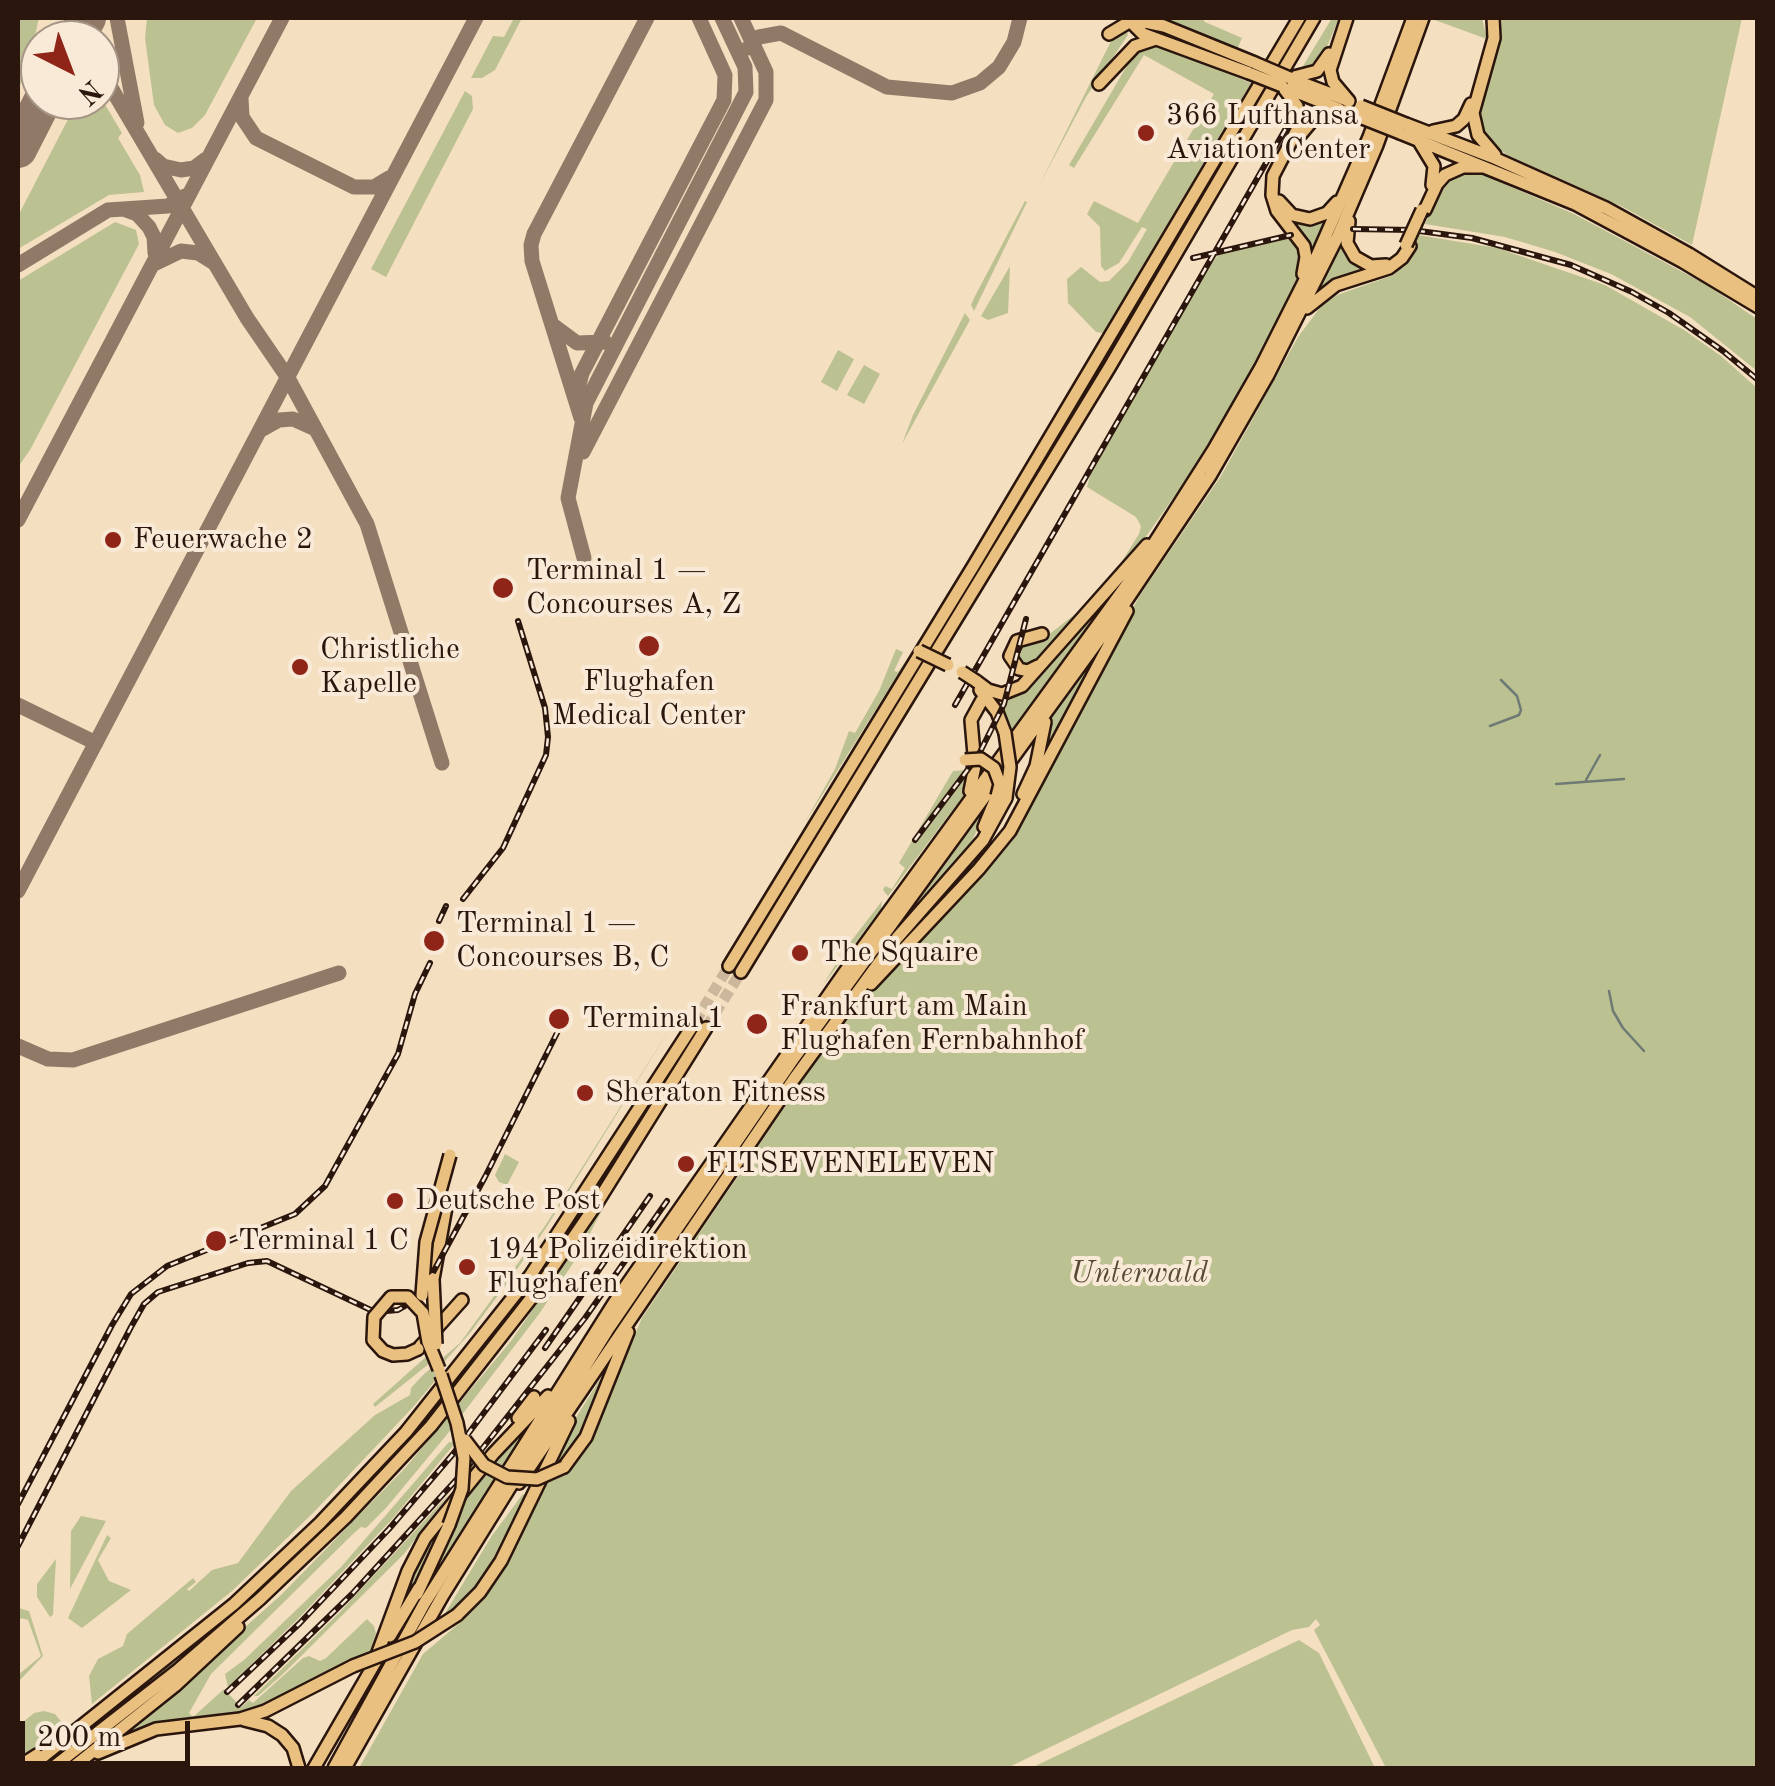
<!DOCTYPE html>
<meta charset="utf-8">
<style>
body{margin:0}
#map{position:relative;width:1775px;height:1786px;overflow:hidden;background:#f5dfc1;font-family:"Old Standard TT",serif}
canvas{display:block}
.frame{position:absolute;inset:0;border:20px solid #2a160d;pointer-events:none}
.north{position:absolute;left:20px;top:20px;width:100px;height:100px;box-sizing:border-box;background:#f8ead7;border:2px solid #a69586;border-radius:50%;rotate:138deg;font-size:28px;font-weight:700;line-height:40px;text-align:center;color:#2a160d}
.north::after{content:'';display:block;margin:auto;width:35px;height:45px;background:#8f2418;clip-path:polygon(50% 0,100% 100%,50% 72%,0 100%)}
.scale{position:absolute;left:20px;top:1721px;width:170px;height:45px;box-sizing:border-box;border:5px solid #2a160d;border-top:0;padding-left:12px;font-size:30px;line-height:35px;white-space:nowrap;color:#2a160d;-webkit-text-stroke:8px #f8ead7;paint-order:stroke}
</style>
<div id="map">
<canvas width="1775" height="1786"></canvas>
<div class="frame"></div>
<div class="north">N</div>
<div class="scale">200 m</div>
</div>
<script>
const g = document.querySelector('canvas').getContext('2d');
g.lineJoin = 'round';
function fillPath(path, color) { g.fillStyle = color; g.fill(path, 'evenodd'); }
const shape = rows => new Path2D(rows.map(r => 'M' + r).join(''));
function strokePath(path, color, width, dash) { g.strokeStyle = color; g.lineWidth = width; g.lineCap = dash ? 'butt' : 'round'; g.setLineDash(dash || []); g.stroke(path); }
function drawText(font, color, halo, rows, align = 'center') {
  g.font = font + ' "Old Standard TT",serif'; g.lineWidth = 8; g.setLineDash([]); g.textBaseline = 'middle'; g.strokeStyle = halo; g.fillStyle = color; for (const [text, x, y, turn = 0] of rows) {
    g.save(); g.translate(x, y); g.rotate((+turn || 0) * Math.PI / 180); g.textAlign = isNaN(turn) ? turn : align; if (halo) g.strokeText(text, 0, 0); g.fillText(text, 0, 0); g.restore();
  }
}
fillPath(shape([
 [18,18,39,18,27,71,18,89],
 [147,18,257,18,205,115,192,128,178,133,165,125,154,105,145,38],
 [514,18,522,18,495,70,482,78,471,78,493,36,504,37],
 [1164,18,1202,18,1205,22,1242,38,1238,47,1248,54],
 [1332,18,1339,18,1320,64,1300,71],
 [1433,18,1482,18,1487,39,1432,19],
 [1502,18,1742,18,1692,245,1621,206,1507,155,1486,139,1479,123,1478,110,1500,39],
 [1126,28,1128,35,1086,97,1040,184,1112,39],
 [1149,45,1160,46,1251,83,1103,333,1096,332,1068,303,1067,279,1081,267,1100,282,1109,281,1128,262,1147,229,1142,227,1119,263,1105,271,1101,266,1100,227,1087,214,1094,201,1138,223,1214,94,1144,55,1074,168,1069,165,1132,57],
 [465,91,472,96,473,109,386,277,371,269],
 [100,96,122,133,118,138,140,175,144,192,109,195,18,249,18,216,78,100,100,100],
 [1474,171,1574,214,1707,285,1757,319,1757,371,1690,317,1611,274,1555,252,1505,237,1425,224,1444,183,1456,174],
 [1025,201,1027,202,974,311,971,305,974,298],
 [1288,215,1329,215,1309,259],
 [115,222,136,230,139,244,30,450,18,467,18,281],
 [1418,235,1497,248,1605,285,1684,330,1721,356,1757,388,1757,1768,1386,1768,1316,1634,1314,1630,1320,1625,1316,1619,1309,1627,1292,1630,1007,1768,359,1768,423,1654,462,1621,490,1591,508,1563,543,1485,571,1470,585,1451,642,1318,841,1024,906,949,981,873,1057,748,1140,595,1221,476,1298,337,1322,305,1337,295,1394,275,1408,260],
 [1293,237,1302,252,1300,277,1249,377,1197,464,1138,548,1037,662,1021,665,1013,649,1048,635,1078,612,1122,561,1139,534,1141,526,1136,517,1087,487,1090,476,1208,269,1219,253],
 [1343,238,1371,269,1319,290],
 [1010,266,1008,313,988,320,981,316],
 [965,313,970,320,902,444,913,415],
 [838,350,854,359,837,391,821,382],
 [864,365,880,374,864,404,847,395],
 [1118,583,1011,731,1003,714,1009,698,1032,684],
 [1114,632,1043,763,1045,732,1051,719],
 [896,649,903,652,894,671,898,672,910,655,804,824,835,769,849,731,855,733,879,691],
 [970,770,970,786,961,799,888,896,883,890,885,886,892,889,905,868,899,863,953,771],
 [989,804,972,841,959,859,886,945],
 [882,901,881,909,823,985,845,949],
 [676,1019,546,1228,508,1282,470,1333,445,1361,434,1382,414,1406,314,1512,232,1591,92,1704,89,1676,98,1659,123,1646,127,1634,193,1578,196,1582,187,1589,189,1591,212,1570,238,1563,291,1491,375,1415,410,1395,411,1388,423,1375,460,1343,545,1226],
 [505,1154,519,1162,507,1185,499,1182,495,1175],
 [604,1180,531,1289,453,1390,452,1388,500,1328],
 [605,1204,580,1253,539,1314,445,1437,386,1508,366,1528,361,1527,353,1534,211,1674,189,1713,193,1717,224,1689,241,1707,249,1700,253,1703,303,1658,309,1656,320,1661,326,1658,367,1619,374,1626,376,1634,372,1652,348,1662,273,1705,248,1713,169,1722,123,1736,282,1594,406,1467,511,1341],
 [427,1356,430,1363,375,1407,373,1404],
 [612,1360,584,1432,560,1463,556,1462,558,1452,575,1419],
 [442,1400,400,1451,338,1518,248,1603,113,1714,266,1584,362,1490],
 [535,1414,458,1538,410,1618,454,1527,467,1489],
 [449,1442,456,1442,394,1517,300,1617,228,1687,225,1674,244,1660,341,1567],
 [530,1491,484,1577,470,1594,441,1620,491,1537,522,1495],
 [450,1493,404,1554,283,1674,258,1696,254,1696,340,1612],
 [453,1504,434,1548,389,1635,413,1567],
 [81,1516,106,1521,70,1589,71,1531],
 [107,1535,111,1538,98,1560,109,1581,131,1590,82,1628,68,1618],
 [56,1559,53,1615,50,1617,37,1597,37,1584],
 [19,1608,29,1611,43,1656,19,1681,18,1675,41,1656,28,1620,21,1618,18,1624],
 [1299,1640,1319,1653,1375,1768,1031,1768],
 [44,1711,55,1714,65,1726,18,1759,18,1726,34,1713]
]), '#bcc192');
strokePath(shape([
 [1490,726,1519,715,1521,710,1517,696,1501,680],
 [1586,780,1600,755],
 [1556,784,1624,779],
 [1609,991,1613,1011,1623,1028,1644,1051]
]), '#6f7a74', 2.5);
strokePath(shape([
 [71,18,83,40],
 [117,18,137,123],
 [748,48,759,37,781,33,887,87,952,93,980,83,999,67,1014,42,1020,18],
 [100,49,116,56,123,65],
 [100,69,247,318,288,378,367,524,442,763],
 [241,98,242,117,256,138,354,187,374,187,389,178],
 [155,159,163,166,181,170,194,168,206,159],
 [126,210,137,214,149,227,154,237,155,253],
 [154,264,181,251,198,253,214,263],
 [18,265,108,210,168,206,185,196],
 [554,326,577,343,605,342],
 [576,396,582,373,724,100,725,75,699,18],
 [581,418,532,261,531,245,534,234,647,18],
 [261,430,279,420,293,419,313,428],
 [583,452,766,100,766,72,741,18],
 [18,520,282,18],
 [584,558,568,498,586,403,746,92,745,67,722,18],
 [18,705,96,743],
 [18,891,476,18],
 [18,1046,48,1059,73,1060,339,973]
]), '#907a67', 15);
strokePath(shape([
 [75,40,87,18],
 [18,149,43,100]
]), '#907a67', 38);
strokePath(shape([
 [695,1022,729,966],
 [706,1028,741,972]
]), '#ccb79d', 11, [11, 5.5]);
const highway = shape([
 [1127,18,1143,34,1249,73],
 [1347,18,1330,70,1333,82,1349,101],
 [1493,18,1494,38,1473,113,1478,135,1495,155],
 [1109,34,1129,22,1145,22,1164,26,1255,63],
 [1290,78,1317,71,1329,54],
 [1294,80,1347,100],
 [1099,84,1135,46,1156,39],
 [1282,86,1297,106,1300,124,1273,176,1272,195,1277,211,1304,246,1306,257,1303,274],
 [1286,88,1339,109],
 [1406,124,1492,157,1606,208,1689,254,1758,297],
 [1433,131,1456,126,1464,119,1471,104],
 [1400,133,1575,204,1683,262,1758,307],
 [1301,134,1317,115,1346,111],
 [1420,143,1434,166,1432,185],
 [1279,201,1292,215,1310,219,1327,213,1337,202],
 [1425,210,1437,184,1445,175,1463,167,1481,167],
 [1349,221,1347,243,1355,257,1371,266,1386,265],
 [1307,308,1336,285,1389,268,1402,258,1410,246],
 [1038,666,1028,671,1019,669,1010,656,1017,641,1042,634],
 [976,681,988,690,1002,694,1022,686,1147,545],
 [980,690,997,712,1005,733],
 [970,791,975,766,971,720,982,700],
 [1023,794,1036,766,1045,722],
 [984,827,997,796],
 [729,966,974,565,1299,18],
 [741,972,1109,368,1314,18],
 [871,984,979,869,1010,831,1127,611],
 [433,1279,446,1207],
 [418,1349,462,1300],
 [518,1418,534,1397],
 [564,1467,586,1437,628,1332],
 [519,1483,794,1079,897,938,983,840,1006,798],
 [417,1594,449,1525],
 [457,1615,480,1592,501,1561,569,1421],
 [390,1636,419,1588],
 [373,1666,408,1571,425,1538,493,1454,548,1396],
 [244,1720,268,1726,282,1735,293,1748,299,1768],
 [98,1753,156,1729,240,1719,265,1711,353,1666],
 [18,1767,37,1755],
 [29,1768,234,1604,320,1523,406,1432,530,1276,695,1022],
 [52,1768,179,1669,260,1599,346,1517,431,1426,536,1292,595,1206,706,1028],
 [72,1768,176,1685,238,1627],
 [314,1768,376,1661],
 [334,1768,424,1604,614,1303,844,973,1134,575,1214,449,1261,367,1316,258,1369,137,1413,18],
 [345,1768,443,1595,607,1331,794,1058,1112,622,1210,476,1268,375,1338,236,1377,145,1423,18]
]);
strokePath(highway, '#2a160d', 16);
strokePath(highway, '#eac080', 11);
const rail = shape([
 [1353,229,1412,230,1472,238,1571,265,1632,292,1669,313,1723,351,1758,380],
 [1193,258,1291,235],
 [955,705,1289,123],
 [915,840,978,756,1004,704,1026,619],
 [463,899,503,848,546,755,548,737,545,708,518,621],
 [439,921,446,906],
 [545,1348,650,1196],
 [18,1504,112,1325,131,1294,167,1266,295,1214,325,1186,398,1054,415,994,430,963],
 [18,1546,131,1327,144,1304,158,1292,248,1263,267,1261,375,1312,398,1310,419,1298,485,1177,563,1021],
 [227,1692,300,1623,389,1529,453,1454,546,1330],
 [238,1705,352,1594,467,1468,585,1318,667,1201]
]);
strokePath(rail, '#2a160d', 6);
strokePath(rail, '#f8ead7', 2.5, [8]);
const highwayBridge = shape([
 [1255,63,1290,78],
 [1249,73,1282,86],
 [1361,106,1406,124],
 [1357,116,1400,133],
 [1406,245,1422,210],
 [919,651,948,665],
 [962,672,976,681],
 [1005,733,1010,767,1006,798],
 [965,760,981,759,994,768,1000,784,997,796],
 [433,1279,436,1344],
 [422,1295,426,1242,450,1155],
 [418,1349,407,1354,393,1355,383,1351,373,1340,374,1317,391,1297,408,1297,423,1313,428,1342,439,1369],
 [441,1375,457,1423,464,1458,462,1489,449,1525],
 [465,1440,484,1465,507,1477,537,1479,564,1467],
 [353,1666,415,1642,457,1615]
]);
strokePath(highwayBridge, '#2a160d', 16, []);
strokePath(highwayBridge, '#eac080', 11);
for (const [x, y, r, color] of [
 [1146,133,10,"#8f2418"],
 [113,540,10,"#8f2418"],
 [503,588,12,"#8f2418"],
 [649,646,12,"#8f2418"],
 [300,667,10,"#8f2418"],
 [434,941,12,"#8f2418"],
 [800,953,10,"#8f2418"],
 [559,1019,12,"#8f2418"],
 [757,1024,12,"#8f2418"],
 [585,1093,10,"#8f2418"],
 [686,1164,10,"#8f2418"],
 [395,1201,10,"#8f2418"],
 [216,1241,12,"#8f2418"],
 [467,1267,10,"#8f2418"]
]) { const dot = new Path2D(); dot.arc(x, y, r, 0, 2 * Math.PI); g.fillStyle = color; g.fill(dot); strokePath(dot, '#f8ead7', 4); }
drawText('30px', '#2a160d', '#f8ead7', [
 ["366 Lufthansa",1166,116],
 ["Aviation Center",1166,150],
 ["Feuerwache 2",133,540],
 ["Terminal 1 —",526,571],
 ["Concourses A, Z",526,605],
 ["Christliche",320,650],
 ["Kapelle",320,684],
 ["Flughafen",649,682,"center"],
 ["Medical Center",649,716,"center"],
 ["Terminal 1 —",456,924],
 ["Concourses B, C",456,958],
 ["The Squaire",820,953],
 ["Frankfurt am Main",780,1007],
 ["Flughafen Fernbahnhof",780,1041],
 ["Terminal 1",582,1019],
 ["Sheraton Fitness",605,1093],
 ["FITSEVENELEVEN",706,1164],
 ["Deutsche Post",415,1201],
 ["Terminal 1 C",238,1241],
 ["194 Polizeidirektion",487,1250],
 ["Flughafen",487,1284]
], 'left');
drawText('italic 30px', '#564935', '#f8ead7', [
 ["Unterwald",1139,1274]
]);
</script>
